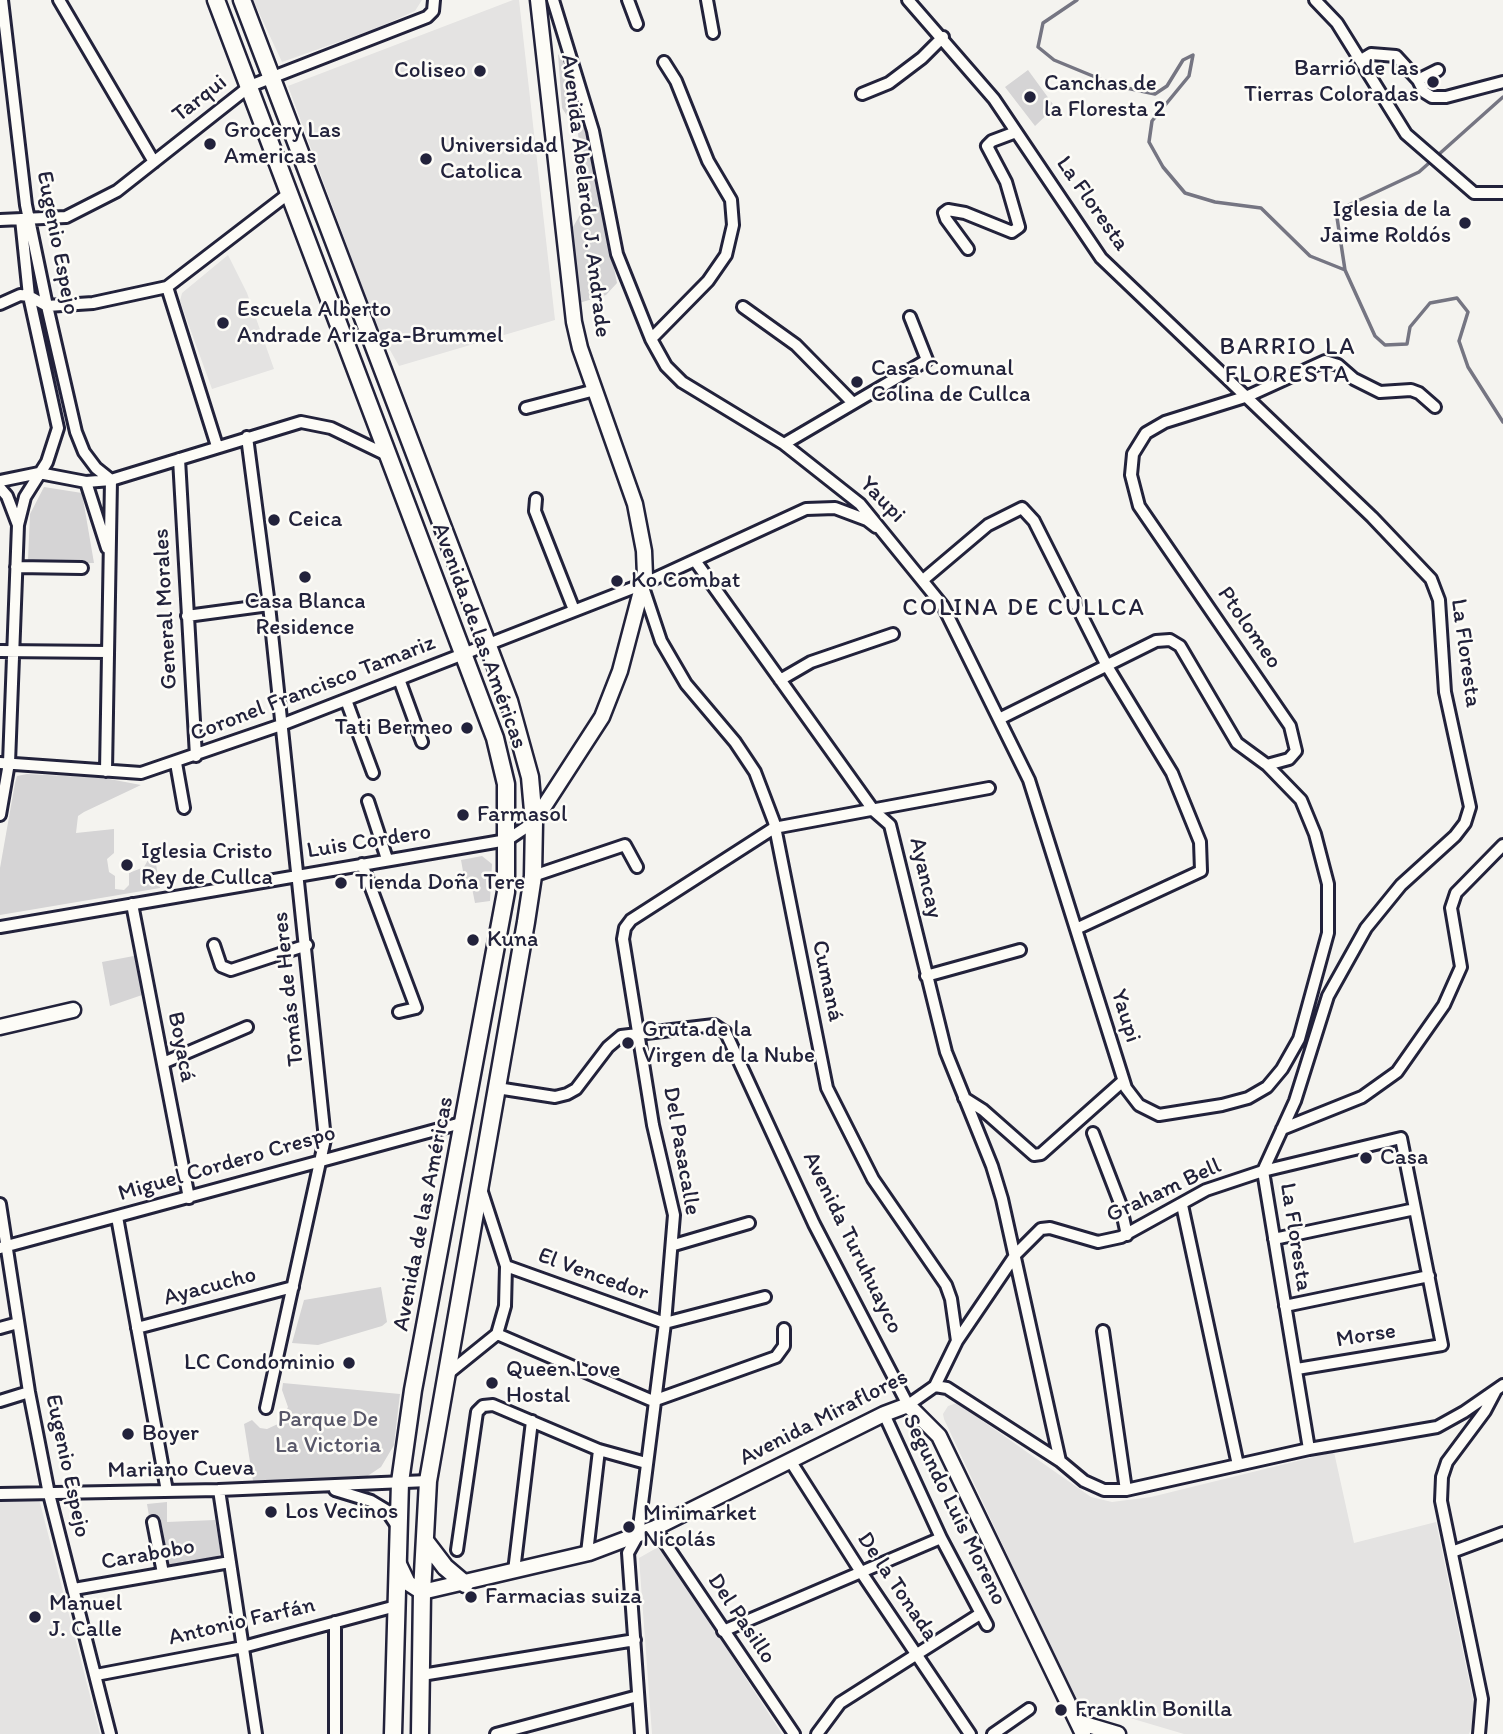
<!DOCTYPE html>
<meta charset="utf-8">
<style>
body{margin:0}
canvas{display:block;background:#f4f3ef}
</style>
<canvas width="1503" height="1734"></canvas>
<script>
const g = document.querySelector('canvas').getContext('2d');
g.lineJoin = 'round';
function fillPath(path, color) { g.fillStyle = color; g.fill(path, 'evenodd'); }
const shape = rows => new Path2D(rows.map(r => 'M' + r).join(''));
function strokePath(path, color, width, dash) { g.strokeStyle = color; g.lineWidth = width; g.lineCap = dash ? 'butt' : 'round'; g.setLineDash(dash || []); g.stroke(path); }
function drawText(font, color, halo, rows, align = 'center') {
  g.font = font + ' Itim,sans-serif'; g.lineWidth = 5; g.setLineDash([]); g.textBaseline = 'middle'; g.strokeStyle = halo; g.fillStyle = color; for (const [text, x, y, turn = 0] of rows) {
    g.save(); g.translate(x, y); g.rotate((+turn || 0) * Math.PI / 180); g.textAlign = isNaN(turn) ? turn : align; if (halo) g.strokeText(text, 0, 0); g.fillText(text, 0, 0); g.restore();
  }
}
fillPath(shape([
 [253,0,422,0,415,11,375,29,282,62],
 [513,0,519,0,555,320,399,366,377,327,288,86],
 [228,255,247,293,274,369,212,389,180,301,182,293],
 [957,1403,1091,1497,1112,1502,1151,1497,1334,1452,1354,1543,1436,1522,1476,1714,1469,1734,1184,1734,1076,1702,944,1419,943,1414,948,1406],
 [0,1499,39,1499,100,1734,0,1734],
 [660,1546,782,1734,652,1734,639,1558]
]), '#e4e3e2');
fillPath(shape([
 [558,54,566,66,585,126,617,283,606,295,579,303,573,227,585,206,578,133,562,108],
 [1028,70,1055,107,1035,126,1005,87],
 [44,487,82,493,94,563,34,564,28,560,30,514],
 [27,774,104,778,141,785,84,812,78,816,76,833,114,829,114,853,107,859,109,872,115,876,115,889,124,890,129,885,129,873,144,867,148,860,155,858,160,888,0,915,0,868,15,783,17,776],
 [482,856,492,864,490,901,475,903,472,888,466,888,461,860],
 [139,955,145,994,110,1006,102,962],
 [381,1287,387,1322,382,1326,318,1345,292,1343,304,1300],
 [283,1383,400,1394,394,1445,381,1467,363,1479,253,1481,244,1424,252,1420,260,1428,267,1429,280,1423,288,1407,282,1390],
 [167,1502,167,1522,215,1520,221,1553,216,1558,158,1570,147,1504]
]), '#d5d4d5');
strokePath(shape([
 [1077,0,1043,23,1038,47,1054,60,1117,86,1155,94,1167,86,1183,60,1193,55,1189,76,1152,121,1149,142,1163,167,1185,193,1215,202,1261,208,1310,256,1345,270],
 [1503,97,1419,172,1336,211,1345,270,1375,336,1385,345,1407,344,1410,327,1430,303,1457,298,1468,312,1459,341,1468,367,1503,422]
]), '#757582', 3.5);
const street = shape([
 [2,0,26,205,47,306,76,432,84,452,96,468,111,480,106,771],
 [59,0,154,162],
 [553,0,593,131,617,254,651,339,666,366,682,382,784,444,860,504,943,606,1029,780,1126,1088,1139,1105,1159,1115,1222,1105,1248,1098,1267,1087,1282,1069,1299,1039,1328,933,1328,884,1315,834,1301,800,1267,765,1237,743,1180,646,1170,640,1156,641,1001,718],
 [628,0,637,24],
 [707,0,713,33],
 [908,0,994,99,1101,258,1372,517,1431,579,1439,600,1445,692,1470,807,1465,823,1455,836,1401,885,1366,928,1328,996,1295,1101,1263,1171,1309,1449],
 [1315,0,1337,23,1406,134,1474,193,1503,193],
 [1361,60,1371,54,1396,56,1418,80],
 [1438,70,1418,80,1424,92,1432,97,1446,97,1503,82],
 [862,94,889,83,922,58,943,37],
 [0,220,66,217,117,191,250,86,427,17,433,11,434,0],
 [968,249,946,219,944,213,948,210,965,213,1012,232,1019,227,1006,182,987,146,992,141,1016,132],
 [167,287,217,446],
 [0,304,20,295,29,296,47,306,93,303,167,287,288,194],
 [743,307,796,345,852,402],
 [651,339,708,281,726,255,733,225,731,200,708,161,676,81,664,62],
 [526,408,595,390],
 [247,437,269,605,325,1139,266,1408],
 [784,444,927,360,910,317],
 [179,459,196,756],
 [0,481,39,473,86,482,111,480,301,422,331,428,389,456],
 [86,482,107,548],
 [0,488,7,496,18,525,9,763,0,815],
 [536,499,535,511,574,610],
 [18,525,25,497,47,462,58,428,29,296,21,219],
 [696,562,874,811,890,825,946,1052,992,1166,1002,1199,1060,1461],
 [16,567,82,568],
 [923,580,988,525,1022,508,1034,521,1107,666,1172,773,1200,842,1201,871,1076,929],
 [643,587,661,641,686,684,735,742,755,772,774,822,827,1088,873,1179,946,1285,951,1299,957,1341,935,1386],
 [187,616,269,605],
 [0,651,108,652],
 [399,679,422,742],
 [780,680,811,662,893,634],
 [346,700,373,773],
 [0,763,141,773,281,725,643,584,806,509,835,508,867,520,876,527],
 [176,763,184,808],
 [1267,765,1289,759,1296,751,1290,726,1139,506,1131,475,1133,454,1146,433,1165,422,1248,396,1325,361,1338,365,1354,379,1380,392,1411,390,1419,393,1435,407],
 [368,801,387,859],
 [362,864,416,1008,399,1012],
 [533,876,625,845,637,867],
 [132,904,189,1198],
 [0,927,507,840,534,822],
 [214,945,221,966,231,970,307,945],
 [926,976,1020,950],
 [163,1063,247,1027],
 [497,1088,555,1097,567,1094,576,1089,608,1047,621,1036,714,1025,726,1033,814,1224,908,1405,935,1386,947,1388,1060,1461,1084,1481,1104,1490,1126,1490,1309,1449,1437,1427,1464,1412,1503,1385],
 [964,1098,983,1110,1034,1155,1041,1154,1123,1081],
 [1282,1129,1362,1097,1397,1072,1444,1005,1461,967,1451,908,1456,893,1503,845],
 [1093,1133,1120,1203,1127,1235],
 [482,1192,506,1266,505,1306,497,1334],
 [0,1204,29,1392,49,1494,110,1734],
 [1182,1205,1238,1465],
 [117,1217,167,1491],
 [1274,1239,1415,1209],
 [674,1245,749,1223],
 [0,1248,465,1122],
 [506,1266,665,1323,765,1297],
 [1285,1306,1429,1276],
 [0,1328,18,1323],
 [137,1328,293,1287],
 [1103,1331,1126,1490],
 [497,1334,653,1401,776,1357,784,1346,784,1329],
 [957,1341,1016,1254,1041,1229,1050,1228,1098,1242,1121,1237,1206,1190,1263,1171,1401,1138,1442,1345,1297,1369],
 [445,1376,497,1334],
 [0,1401,29,1392],
 [884,1414,941,1538,987,1625],
 [791,1462,861,1572,970,1734],
 [219,1490,256,1734],
 [335,1490,371,1501,386,1510,397,1526],
 [0,1494,219,1490,428,1481],
 [153,1522,163,1573],
 [655,1528,794,1734],
 [457,1550,477,1412,483,1406,493,1405,599,1450,646,1463],
 [1452,1552,1503,1533],
 [587,1553,599,1450],
 [514,1571,532,1421],
 [74,1589,230,1562],
 [335,1622,335,1734],
 [723,1631,941,1538],
 [96,1675,243,1647,396,1606],
 [422,1675,635,1640],
 [496,1734,638,1696],
 [641,1734,628,1553,638,1535,665,1323,674,1215,653,1125,623,939,625,928,631,920,774,828,989,788],
 [817,1734,840,1703,980,1614],
 [993,1734,1029,1709],
 [1479,1734,1482,1699,1441,1501,1442,1477,1447,1462,1485,1411,1495,1392]
]);
const secondary = shape([
 [534,822,602,717,620,671,645,576,644,551,635,504,580,348,574,322,538,0],
 [0,1027,73,1010],
 [398,1562,408,1583,422,1592,589,1553,655,1528,884,1414,908,1405,939,1436,1083,1734],
 [1078,1722,1118,1734]
]);
const primary = shape([
 [216,0,495,738,506,784,506,892,413,1390,400,1482,393,1734],
 [242,0,509,701,530,777,534,822,533,876,526,922,428,1481,422,1592,420,1734],
 [426,1542,445,1567,465,1584]
]);
strokePath(street, '#22223b', 16);
strokePath(secondary, '#22223b', 19);
strokePath(primary, '#22223b', 21);
strokePath(street, '#fdfcf7', 10);
strokePath(secondary, '#fdfcf7', 14);
strokePath(primary, '#fdfcf7', 16);
for (const [x, y, r, color] of [
 [480,71,7,"#22223b"],
 [1433,82,7,"#22223b"],
 [1030,97,7,"#22223b"],
 [210,144,7,"#22223b"],
 [426,159,7,"#22223b"],
 [1465,223,7,"#22223b"],
 [223,323,7,"#22223b"],
 [857,382,7,"#22223b"],
 [274,520,7,"#22223b"],
 [305,577,7,"#22223b"],
 [617,581,7,"#22223b"],
 [467,728,7,"#22223b"],
 [463,815,7,"#22223b"],
 [127,865,7,"#22223b"],
 [341,883,7,"#22223b"],
 [473,940,7,"#22223b"],
 [628,1043,7,"#22223b"],
 [1366,1158,7,"#22223b"],
 [349,1363,7,"#22223b"],
 [492,1383,7,"#22223b"],
 [128,1434,7,"#22223b"],
 [271,1512,7,"#22223b"],
 [629,1527,7,"#22223b"],
 [471,1597,7,"#22223b"],
 [35,1617,7,"#22223b"],
 [1061,1710,7,"#22223b"]
]) { const dot = new Path2D(); dot.arc(x, y, r, 0, 2 * Math.PI); g.fillStyle = color; g.fill(dot); strokePath(dot, '#fdfcf7', 2.5); }
drawText('23px', '#22223b', '#fdfcf7', [
 ["Barrió de las",1419,69,"right"],
 ["Tierras Coloradas",1419,95,"right"],
 ["Coliseo",466,71,"right"],
 ["Canchas de",1044,84],
 ["la Floresta 2",1044,110],
 ["Grocery Las",224,131],
 ["Americas",224,157],
 ["Universidad",440,146],
 ["Catolica",440,172],
 ["Iglesia de la",1451,210,"right"],
 ["Jaime Roldós",1451,236,"right"],
 ["Escuela Alberto",237,310],
 ["Andrade Arizaga-Brummel",237,336],
 ["Casa Comunal",871,369],
 ["Colina de Cullca",871,395],
 ["Ceica",288,520],
 ["Ko Combat",631,581],
 ["Casa Blanca",305,602,"center"],
 ["Residence",305,628,"center"],
 ["Tati Bermeo",453,728,"right"],
 ["Farmasol",477,815],
 ["Iglesia Cristo",141,852],
 ["Rey de Cullca",141,878],
 ["Tienda Doña Tere",355,883],
 ["Kuna",487,940],
 ["Gruta de la",642,1030],
 ["Virgen de la Nube",642,1056],
 ["Casa",1380,1158],
 ["LC Condominio",335,1363,"right"],
 ["Queen Love",506,1370],
 ["Hostal",506,1396],
 ["Boyer",142,1434],
 ["Los Vecinos",285,1512],
 ["Minimarket",643,1514],
 ["Nicolás",643,1540],
 ["Farmacias suiza",485,1597],
 ["Manuel",49,1604],
 ["J. Calle",49,1630],
 ["Franklin Bonilla",1075,1710]
], 'left');
drawText('23px', '#22223b', '#fdfcf7', [
 ["Tarqui",200,99,-38],
 ["Avenida Abelardo J. Andrade",585,196,83],
 ["La Floresta",1092,204,55],
 ["Eugenio Espejo",57,243,79],
 ["Yaupi",882,500,46],
 ["General Morales",166,609,-93],
 ["Ptolomeo",1249,628,55],
 ["Avenida de las Américas",479,636,70],
 ["La Floresta",1465,653,82],
 ["Coronel Francisco Tamariz",313,689,-21],
 ["Luis Cordero",369,842,-9],
 ["Ayancay",925,878,77],
 ["Cumaná",827,981,78],
 ["Tomás de Heres",289,989,-96],
 ["Yaupi",1125,1016,73],
 ["Boyacá",181,1047,79],
 ["Del Pasacalle",681,1151,80],
 ["Miguel Cordero Crespo",227,1164,-16],
 ["Graham Bell",1164,1191,-25],
 ["Avenida de las Américas",424,1214,-79],
 ["La Floresta",1295,1237,81],
 ["Avenida Turuhuayco",852,1243,64],
 ["El Vencedor",593,1275,20],
 ["Ayacucho",210,1287,-15],
 ["Morse",1366,1336,-9],
 ["Avenida Miraflores",824,1418,-27],
 ["Eugenio Espejo",67,1466,78],
 ["Mariano Cueva",181,1470,-1],
 ["Segundo Luis Moreno",954,1510,64],
 ["Carabobo",148,1555,-10],
 ["De la Tonada",897,1587,56],
 ["Del Pasillo",741,1619,56],
 ["Antonio Farfán",242,1622,-13]
]);
drawText('23px', '#585769', '#fdfcf7', [
 ["Parque De",328,1420],
 ["La Victoria",328,1446]
]);
g.letterSpacing = '2px';
drawText('24px', '#22223b', '#fdfcf7', [
 ["BARRIO LA",1288,348],
 ["FLORESTA",1288,376],
 ["COLINA DE CULLCA",1024,609]
]);
g.letterSpacing = '0px';
</script>
